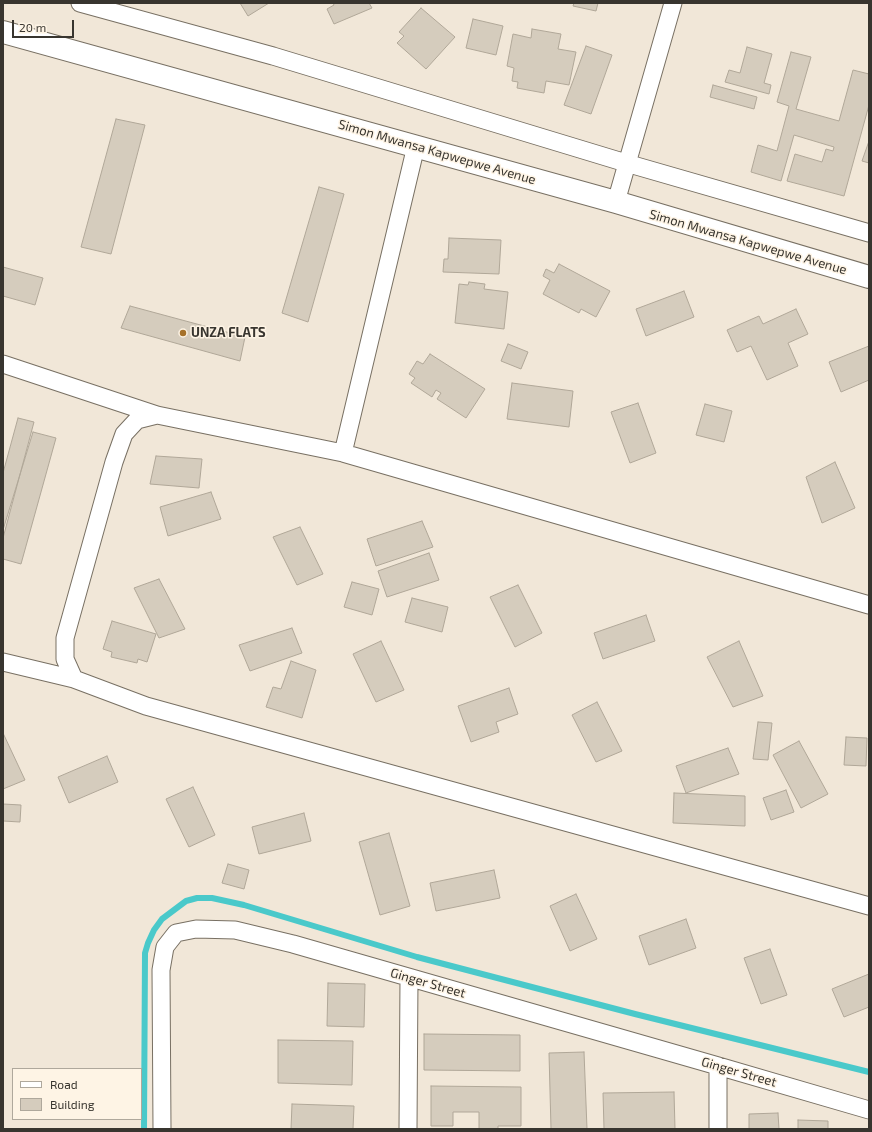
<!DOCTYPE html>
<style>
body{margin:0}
#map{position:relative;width:872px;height:1132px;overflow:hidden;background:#f1e7d8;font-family:"Exo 2",sans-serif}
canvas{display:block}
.frame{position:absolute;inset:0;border:4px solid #38352f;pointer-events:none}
.legend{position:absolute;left:12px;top:1068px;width:130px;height:52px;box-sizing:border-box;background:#fef4e5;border:1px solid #afa89c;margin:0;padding:5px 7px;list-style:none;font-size:12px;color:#38352f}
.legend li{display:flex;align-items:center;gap:8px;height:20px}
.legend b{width:20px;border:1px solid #afa89c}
.scale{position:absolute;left:12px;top:20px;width:62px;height:18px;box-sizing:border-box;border:2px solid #38352f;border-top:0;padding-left:5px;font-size:12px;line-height:14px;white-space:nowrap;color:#38352f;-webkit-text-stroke:3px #fef4e5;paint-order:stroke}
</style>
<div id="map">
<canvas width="872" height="1132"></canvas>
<div class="frame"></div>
<ul class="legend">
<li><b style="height:5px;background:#fff"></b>Road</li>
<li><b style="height:11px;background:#d5ccbd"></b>Building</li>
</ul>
<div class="scale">20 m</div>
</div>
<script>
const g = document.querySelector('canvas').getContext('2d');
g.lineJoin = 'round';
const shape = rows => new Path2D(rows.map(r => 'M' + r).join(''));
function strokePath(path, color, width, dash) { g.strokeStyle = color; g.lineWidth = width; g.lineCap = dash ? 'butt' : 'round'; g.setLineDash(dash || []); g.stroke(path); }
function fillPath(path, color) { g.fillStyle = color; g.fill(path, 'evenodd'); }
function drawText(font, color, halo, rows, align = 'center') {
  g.font = font + ' "Exo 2",sans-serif'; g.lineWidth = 3; g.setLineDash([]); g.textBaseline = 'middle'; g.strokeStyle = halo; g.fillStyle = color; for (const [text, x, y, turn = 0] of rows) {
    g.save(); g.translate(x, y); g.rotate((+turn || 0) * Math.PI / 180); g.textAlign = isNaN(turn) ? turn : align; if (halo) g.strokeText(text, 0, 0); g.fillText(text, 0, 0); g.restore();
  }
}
strokePath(shape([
 [144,1129,145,953,148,943,154,930,162,919,186,901,197,898,212,898,244,905,417,957,635,1014,869,1072]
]), '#4ac9ca', 6);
const building = shape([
 [240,3,269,3,248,16,240,3],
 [333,3,369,3,372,8,334,24,327,9,334,5,333,3],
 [574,3,598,3,596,11,573,6,574,3],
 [421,8,455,37,426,69,397,43,404,36,399,32,421,8],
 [473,19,503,26,496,55,466,48,473,19],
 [532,29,561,34,558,49,576,52,569,85,546,81,544,93,517,88,518,82,512,81,514,68,507,66,513,34,531,38,532,29],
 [586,46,612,55,591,114,564,105,586,46],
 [747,47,772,54,764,83,771,85,769,94,725,82,729,70,740,73,747,47],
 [791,52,811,57,796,109,839,121,853,70,869,74,869,105,844,196,787,181,795,154,822,162,826,149,833,151,834,147,794,135,781,181,751,172,758,145,777,151,789,106,777,102,791,52],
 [713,85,757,97,754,109,710,97,713,85],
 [116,119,145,125,111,254,81,247,116,119],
 [869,141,869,163,862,161,869,141],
 [319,187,344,194,308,322,282,313,319,187],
 [449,238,501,240,499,274,443,272,444,259,448,259,449,238],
 [559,264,610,291,596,317,581,309,579,313,543,294,550,280,543,276,546,269,554,273,559,264],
 [3,267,43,278,35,305,3,296,3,267],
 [469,282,485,284,484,289,508,292,504,329,455,323,459,284,468,285,469,282],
 [684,291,694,317,646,336,636,309,684,291],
 [130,306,245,337,240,361,121,328,130,306],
 [796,309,808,334,788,343,798,366,767,380,751,346,737,352,727,330,759,316,763,324,796,309],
 [508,344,528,352,521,369,501,361,508,344],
 [869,346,869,380,841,392,829,362,869,346],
 [430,354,485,389,466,418,437,399,441,393,436,390,432,397,411,383,415,378,409,374,417,361,423,364,430,354],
 [512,383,573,391,569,427,507,419,512,383],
 [638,403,656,453,630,463,611,412,638,403],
 [705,404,732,411,724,442,696,435,705,404],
 [18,418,34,422,3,538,3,473,18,418],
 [33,432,56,438,21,564,3,559,3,530,33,432],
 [156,456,202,459,199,488,150,484,156,456],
 [835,462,855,508,822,523,806,477,835,462],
 [211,492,221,519,168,536,160,507,211,492],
 [422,521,433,547,376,566,367,539,422,521],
 [300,527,323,574,297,585,273,537,300,527],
 [429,553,439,580,387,597,378,571,429,553],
 [159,579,185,629,159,638,134,588,159,579],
 [352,582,379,589,372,615,344,607,352,582],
 [518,585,542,633,515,647,490,597,518,585],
 [412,598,448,607,442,632,405,622,412,598],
 [646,615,655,641,603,659,594,633,646,615],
 [112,621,156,634,147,662,138,659,137,663,111,657,112,652,103,649,112,621],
 [292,628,302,653,250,671,239,645,292,628],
 [381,641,404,690,376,702,353,654,381,641],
 [739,641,763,696,733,707,707,657,739,641],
 [291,661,316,670,302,718,266,707,273,687,281,689,291,661],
 [509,688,518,714,496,722,499,732,471,742,458,706,509,688],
 [597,702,622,751,596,762,572,715,597,702],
 [758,722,772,723,768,760,753,759,758,722],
 [3,733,25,780,3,789,3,733],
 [846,737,867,738,866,766,844,765,846,737],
 [799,741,828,794,801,808,773,755,799,741],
 [728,748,739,774,686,793,676,766,728,748],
 [107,756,118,782,69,803,58,777,107,756],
 [193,787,215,835,189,847,166,799,193,787],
 [786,790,794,812,771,820,763,798,786,790],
 [674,793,745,796,745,826,673,823,674,793],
 [3,804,21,805,20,822,3,821,3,804],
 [304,813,311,841,259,854,252,827,304,813],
 [389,833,410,906,380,915,359,842,389,833],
 [228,864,249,870,244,889,222,883,228,864],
 [494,870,500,898,436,911,430,883,494,870],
 [576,894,597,939,570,951,550,906,576,894],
 [686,919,696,948,649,965,639,936,686,919],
 [770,949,787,995,761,1004,744,958,770,949],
 [869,974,869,1007,844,1017,832,989,869,974],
 [328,983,365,984,364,1027,327,1026,328,983],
 [424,1034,520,1035,520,1071,424,1070,424,1034],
 [278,1040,353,1041,352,1085,278,1083,278,1040],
 [584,1052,587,1129,551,1129,549,1053,584,1052],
 [431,1086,521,1087,521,1126,498,1126,498,1129,479,1129,479,1112,453,1112,453,1126,431,1126,431,1086],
 [674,1092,675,1129,604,1129,603,1093,674,1092],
 [292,1104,354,1106,353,1129,291,1129,292,1104],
 [778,1113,779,1129,749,1129,749,1114,778,1113],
 [798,1120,828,1121,828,1129,798,1129,798,1120]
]);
fillPath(building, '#d5ccbd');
strokePath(building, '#b0a798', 1);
const street = shape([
 [80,3,273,56,626,163,869,233],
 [616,202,673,3],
 [3,364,157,415,343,453,869,605],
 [343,453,416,146],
 [3,662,74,679,146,706,869,906],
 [74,679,65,659,65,638,114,462,124,434,137,420,157,415],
 [718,1066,718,1129],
 [162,1129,161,970,165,947,176,933,196,929,235,930,293,944,718,1066,869,1110],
 [408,1129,409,978]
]);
const secondary = shape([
 [3,32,616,202,869,277]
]);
strokePath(street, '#787063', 19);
strokePath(secondary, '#787063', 24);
strokePath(street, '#fff', 17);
strokePath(secondary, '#fff', 22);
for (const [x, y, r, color] of [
 [183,333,4,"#a6712a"]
]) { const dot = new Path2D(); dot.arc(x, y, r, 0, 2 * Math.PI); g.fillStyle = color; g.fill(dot); strokePath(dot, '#fef4e5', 1.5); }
drawText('13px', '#38352f', '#fef4e5', [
 ["Simon Mwansa Kapwepwe Avenue",437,152,16],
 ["Simon Mwansa Kapwepwe Avenue",748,242,16],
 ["Ginger Street",428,983,16],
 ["Ginger Street",739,1072,16]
]);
drawText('bold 13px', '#38352f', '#fef4e5', [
 ["UNZA FLATS",191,333]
], 'left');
</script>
